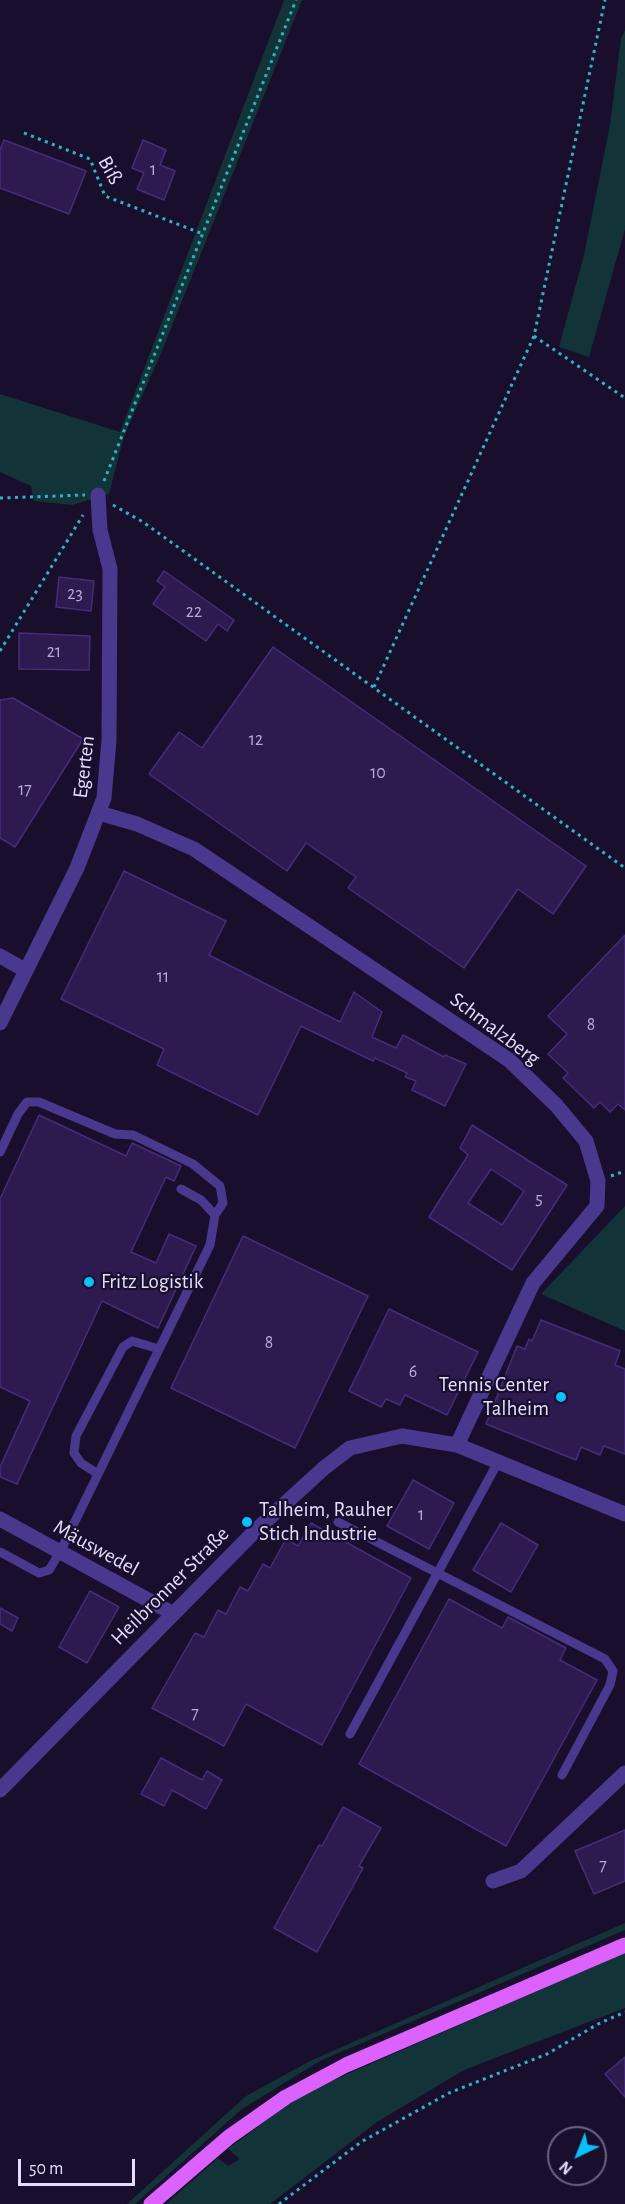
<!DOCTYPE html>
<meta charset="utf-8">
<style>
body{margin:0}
#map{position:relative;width:625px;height:2204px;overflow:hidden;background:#190f2c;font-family:"Alegreya Sans",sans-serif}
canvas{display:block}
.north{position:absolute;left:547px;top:2126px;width:60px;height:60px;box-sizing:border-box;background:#190f2c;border:2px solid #6b6180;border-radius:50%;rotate:223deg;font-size:16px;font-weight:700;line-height:24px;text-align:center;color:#e5dbff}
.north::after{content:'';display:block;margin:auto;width:21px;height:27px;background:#07c0ff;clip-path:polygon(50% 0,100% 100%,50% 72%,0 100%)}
.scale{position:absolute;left:18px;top:2159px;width:117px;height:27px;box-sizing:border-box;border:3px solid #e5dbff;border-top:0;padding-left:8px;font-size:18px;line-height:21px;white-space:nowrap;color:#e5dbff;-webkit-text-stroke:4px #190f2c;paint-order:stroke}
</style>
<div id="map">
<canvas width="625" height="2204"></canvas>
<div class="north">N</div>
<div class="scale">50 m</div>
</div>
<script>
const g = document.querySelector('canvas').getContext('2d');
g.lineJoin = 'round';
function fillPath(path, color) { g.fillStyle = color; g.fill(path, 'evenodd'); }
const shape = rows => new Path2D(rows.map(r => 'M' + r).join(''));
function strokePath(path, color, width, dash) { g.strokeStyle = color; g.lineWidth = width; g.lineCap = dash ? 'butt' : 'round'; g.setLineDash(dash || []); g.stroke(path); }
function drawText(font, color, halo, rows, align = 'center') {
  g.font = font + ' "Alegreya Sans",sans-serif'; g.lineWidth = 4.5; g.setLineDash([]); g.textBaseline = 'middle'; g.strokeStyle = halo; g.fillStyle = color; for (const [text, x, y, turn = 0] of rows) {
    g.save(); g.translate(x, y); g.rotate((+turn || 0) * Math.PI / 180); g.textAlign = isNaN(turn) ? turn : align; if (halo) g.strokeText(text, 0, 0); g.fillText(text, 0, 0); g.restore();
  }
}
fillPath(shape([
 [284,0,302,0,160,356,124,436,109,494,72,505,34,501,31,486,0,472,0,394,120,432],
 [625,30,625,229,589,357,559,347,584,255,610,125,621,38],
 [625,1206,625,1331,541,1294],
 [625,1923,625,1930,320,2061,242,2109,135,2204,127,2204,246,2096,312,2060],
 [625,1953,625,2008,464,2070,377,2122,270,2204,166,2204,218,2158,228,2166,240,2159,228,2149,289,2103,329,2082]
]), '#123337');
const building = shape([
 [4,140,86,171,69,214,0,188,0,150,4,140],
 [143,140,166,150,160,165,175,171,164,200,137,189,144,173,132,168,143,140],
 [164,571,234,620,227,631,218,624,206,641,153,604,165,587,157,581,164,571],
 [59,577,94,581,91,611,56,607,59,577],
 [19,633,90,636,89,670,19,669,19,633],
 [273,647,586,866,553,914,518,889,464,968,348,888,356,877,306,843,287,871,149,774,179,732,202,748,273,647],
 [13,698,83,739,15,847,0,838,0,700,13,698],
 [124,871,226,921,209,955,340,1022,354,992,382,1012,372,1037,396,1048,403,1035,444,1057,445,1055,466,1064,445,1106,412,1090,416,1081,405,1077,407,1073,375,1058,373,1061,301,1026,258,1115,157,1065,164,1049,61,999,124,871],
 [625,935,625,1110,618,1104,610,1112,600,1102,594,1108,563,1078,568,1073,548,1054,567,1034,548,1016,625,935],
 [39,1115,126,1156,132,1143,181,1166,174,1181,166,1177,131,1252,156,1263,169,1234,196,1246,158,1328,102,1301,17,1484,0,1477,0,1467,30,1401,0,1387,0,1199,39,1115],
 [472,1125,567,1185,512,1270,429,1217,468,1155,460,1148,472,1125],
 [491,1169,524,1191,502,1225,468,1203,491,1169],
 [243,1236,368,1296,295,1448,171,1388,243,1236],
 [389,1309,478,1352,447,1415,405,1395,400,1405,386,1399,381,1407,349,1391,389,1309],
 [541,1320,620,1351,615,1365,625,1369,625,1454,604,1446,600,1455,581,1447,576,1460,486,1424,517,1346,525,1349,529,1339,532,1341,541,1320],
 [413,1480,454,1503,429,1549,387,1526,413,1480],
 [311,1523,411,1578,322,1745,246,1704,224,1746,152,1708,195,1633,204,1637,218,1610,226,1614,240,1587,248,1591,263,1564,270,1568,286,1539,298,1546,311,1523],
 [501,1523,538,1545,511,1592,473,1570,501,1523],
 [90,1591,119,1607,87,1663,59,1647,90,1591],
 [449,1599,502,1628,508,1617,566,1648,560,1660,597,1680,506,1846,359,1764,449,1599],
 [0,1608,18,1618,12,1631,0,1624,0,1608],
 [161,1758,202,1780,207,1771,222,1780,206,1809,172,1790,164,1806,141,1794,161,1758],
 [343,1807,381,1828,359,1866,363,1868,317,1952,274,1928,319,1845,322,1846,343,1807],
 [625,1830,625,1881,594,1894,575,1851,625,1830],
 [625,2057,625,2097,605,2074,625,2057]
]);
fillPath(building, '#2d1a4f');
strokePath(building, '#472b7c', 1.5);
strokePath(shape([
 [24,133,90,159,105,196,203,234],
 [534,336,625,398],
 [104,481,296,0],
 [0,498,85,495],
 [113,505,143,522,625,868],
 [0,651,83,515],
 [374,687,534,336,605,0],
 [611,1176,625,1171],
 [279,2204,361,2142,449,2093,547,2054,598,2024,625,2012]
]), '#28b7c6', 3, [3, 4.5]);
strokePath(shape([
 [0,1152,18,1114,27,1102,39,1102,115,1134,133,1135,193,1164,220,1186,223,1203,215,1215],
 [98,1474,81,1463,74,1453,76,1436,123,1347,132,1341,159,1349],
 [338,1522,605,1659,613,1671,610,1685,562,1775],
 [0,1552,39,1573,49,1570,60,1552,210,1245,215,1215,201,1200,181,1189],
 [350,1734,498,1462]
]), '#48388e', 9);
strokePath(shape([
 [99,813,137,824,194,849,509,1060,556,1105,586,1141,598,1181,597,1206,533,1283,457,1445],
 [0,956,25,970],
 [0,1023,77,868,104,798,109,740,110,569,100,530,98,495],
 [0,1519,172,1613],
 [0,1790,255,1531,324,1468,350,1448,402,1436,457,1445,625,1514],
 [493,1881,521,1871,625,1773]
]), '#48388e', 15);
strokePath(shape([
 [151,2204,229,2137,286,2097,346,2065,625,1945]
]), '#dc62ff', 15);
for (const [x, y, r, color] of [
 [89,1282,6,"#07c0ff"],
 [561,1397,6,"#07c0ff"],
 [247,1522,6,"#07c0ff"]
]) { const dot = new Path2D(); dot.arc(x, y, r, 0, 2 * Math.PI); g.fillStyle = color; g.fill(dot); strokePath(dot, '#190f2c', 2); }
drawText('18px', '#b7abd3', null, [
 ["1",153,170],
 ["23",75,594],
 ["22",194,612],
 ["21",54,652],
 ["12",256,740],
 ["10",378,773],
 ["17",25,790],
 ["11",163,977],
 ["8",591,1025],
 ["5",539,1199],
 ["8",269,1343],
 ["6",413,1372],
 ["1",421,1515],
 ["7",195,1714],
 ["7",603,1866]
]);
drawText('21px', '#e5dbff', '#190f2c', [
 ["Biß",110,170,61],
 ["Egerten",84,767,-83],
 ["Schmalzberg",495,1029,37],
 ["Mäuswedel",96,1548,29],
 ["Heilbronner Straße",170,1586,-45]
]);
drawText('21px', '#e5dbff', '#190f2c', [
 ["Fritz Logistik",101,1282],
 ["Tennis Center",549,1385,"right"],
 ["Talheim",549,1409,"right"],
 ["Talheim, Rauher",259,1510],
 ["Stich Industrie",259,1534]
], 'left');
</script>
